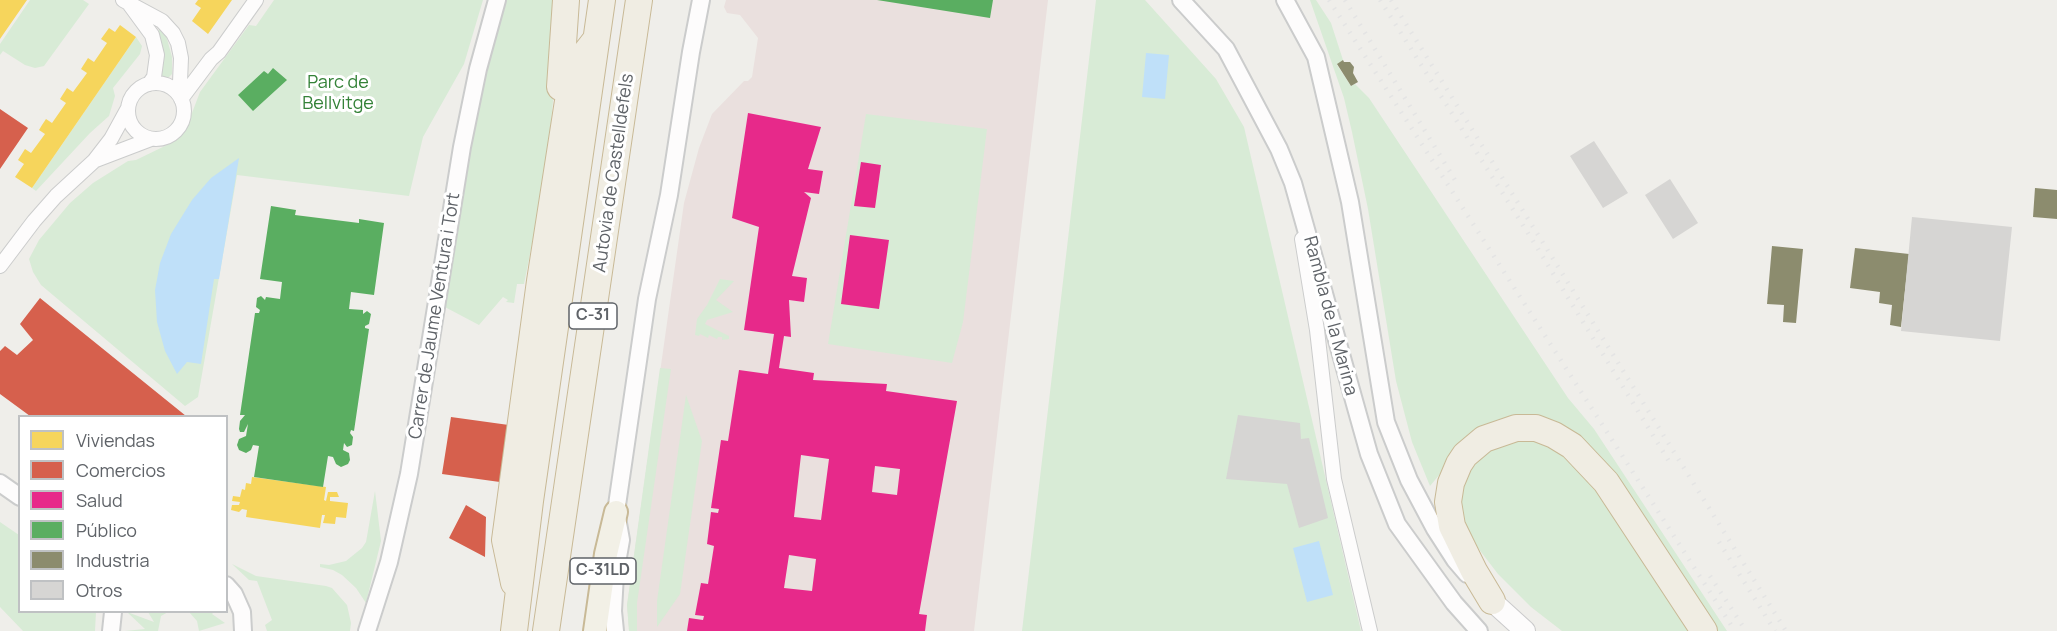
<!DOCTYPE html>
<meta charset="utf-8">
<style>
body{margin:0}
#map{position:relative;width:2057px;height:631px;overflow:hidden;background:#efeeea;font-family:Manrope,sans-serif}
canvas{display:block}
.legend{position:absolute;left:18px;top:415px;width:210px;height:198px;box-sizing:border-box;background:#fff;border:2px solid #bfc1c3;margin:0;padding:8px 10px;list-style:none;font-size:18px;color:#5f6368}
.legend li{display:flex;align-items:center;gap:12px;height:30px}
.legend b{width:30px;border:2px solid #bfc1c3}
</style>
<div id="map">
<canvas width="2057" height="631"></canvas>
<ul class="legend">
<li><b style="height:16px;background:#f6d55c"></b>Viviendas</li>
<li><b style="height:16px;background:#d6604d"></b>Comercios</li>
<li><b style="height:16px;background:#e7298a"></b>Salud</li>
<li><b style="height:16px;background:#5aae61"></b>Público</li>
<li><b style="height:16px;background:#8c8c6e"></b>Industria</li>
<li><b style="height:16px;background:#d6d5d3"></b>Otros</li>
</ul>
</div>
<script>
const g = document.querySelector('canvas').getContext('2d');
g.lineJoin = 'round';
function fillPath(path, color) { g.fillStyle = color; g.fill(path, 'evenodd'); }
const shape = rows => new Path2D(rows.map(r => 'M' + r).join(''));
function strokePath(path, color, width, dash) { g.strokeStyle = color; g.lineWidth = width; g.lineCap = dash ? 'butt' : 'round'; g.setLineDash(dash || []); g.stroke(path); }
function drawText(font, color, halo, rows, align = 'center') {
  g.font = font + ' Manrope,sans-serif'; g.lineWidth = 6; g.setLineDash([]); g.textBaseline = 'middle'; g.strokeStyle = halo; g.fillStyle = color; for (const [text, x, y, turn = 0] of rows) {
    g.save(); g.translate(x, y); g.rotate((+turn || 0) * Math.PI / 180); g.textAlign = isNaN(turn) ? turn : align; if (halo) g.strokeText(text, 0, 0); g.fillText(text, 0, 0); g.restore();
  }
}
fillPath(shape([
 [726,0,1048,0,974,631,629,631,627,605,684,203,699,148,712,114,744,81,748,81,752,77,758,38,740,15,727,13,724,7]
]), '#eae0de');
fillPath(shape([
 [30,0,83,0,89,4,44,66,35,68,25,65,3,51,0,55,0,44],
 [274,0,483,0,464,64,423,137,409,196,237,175,198,397,185,406,41,285,33,272,29,259,39,240,70,203,93,183,128,161,136,160,169,144,187,126,200,92,249,25,256,26],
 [500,0,555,0,553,101,546,174,524,284,517,284,514,303,506,302,508,300,503,297,479,325,443,306,484,59],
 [1096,0,1145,0,1216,79,1244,127,1361,631,1022,631],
 [1310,0,1316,0,1331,23,1343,60,1337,65,1351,86,1355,84,1369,98,1568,398,1594,429,1727,631,1714,631,1567,432,1459,451,1430,486,1412,442,1396,381,1368,209,1352,132,1344,98],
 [161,29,166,35,172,57,172,74,167,79,160,76,157,36,158,31],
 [136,37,142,46,140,54,113,88,115,96,109,116,90,133,36,191,32,188],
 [866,114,987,129,963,322,952,363,828,344],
 [720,279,734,281,716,300,733,312,707,320,705,324,729,336,729,339,722,340,722,337,718,337,717,339,709,335,708,338,700,334,699,336,695,335,697,319,707,305],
 [660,368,671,369,637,603,637,631,629,631,627,605],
 [686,395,702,441,680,594,657,627,657,601],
 [1519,438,1546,441,1583,469,1691,631,1562,631,1531,607,1498,574,1478,548,1464,524,1459,494,1471,468,1484,453,1491,447],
 [375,491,381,541,366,603,356,588,342,575,333,570,320,567,320,564,329,565,346,561,362,548,366,542],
 [0,522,19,535,20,612,96,612,95,631,23,631,0,607],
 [232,564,256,576,326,586,332,588,347,605,351,623,350,631,267,631,265,625,272,620,257,581,249,580],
 [127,612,154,622,148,612,168,612,161,616,158,631,125,631,145,629],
 [189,612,214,612,212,614,225,623,199,631,197,621]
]), '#d8ebd6');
fillPath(shape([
 [1146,53,1169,55,1165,99,1142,97],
 [239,158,219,279,214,279,201,364,187,362,177,374,165,351,157,322,155,290,160,263,171,234,192,200,211,178],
 [1319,541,1333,595,1307,602,1293,548]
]), '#bfe0f9');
fillPath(shape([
 [0,0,27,0,0,39],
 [198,0,232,0,208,34,192,21,201,8,195,4],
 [120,25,136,37,32,188,15,177,24,164,18,160,25,149,31,153,45,134,39,130,42,125,46,119,52,123,66,103,60,99,67,88,73,92,87,73,81,69,88,58,94,62,107,43,101,39,109,28,115,32],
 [252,477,326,487,324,500,326,501,328,492,337,492,339,497,330,497,330,501,348,503,346,518,336,517,335,524,323,523,325,515,322,515,320,528,246,517,247,510,242,509,239,512,231,510,232,505,239,505,240,502,232,501,233,496,240,497,242,489,245,490,246,483,251,484]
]), '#f6d55c');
fillPath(shape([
 [0,109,28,128,0,169],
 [40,298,186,416,30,416,0,394,0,351,5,346,17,355,33,340,20,324],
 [451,417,516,426,507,483,442,474],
 [466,505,486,517,485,557,449,538]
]), '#d6604d');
fillPath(shape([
 [748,113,821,127,808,169,823,171,819,194,804,192,811,198,792,276,807,278,804,302,789,300,791,337,784,336,779,368,814,373,813,380,887,384,886,391,957,401,919,614,927,615,925,631,687,631,689,618,703,620,704,616,695,615,701,583,708,584,714,546,707,544,711,512,718,513,719,509,711,508,721,440,728,441,739,370,768,374,774,334,744,330,759,227,732,218],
 [801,455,829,459,821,520,794,517],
 [875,466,900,469,897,495,872,492],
 [789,555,816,559,812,591,784,588],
 [861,162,881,165,875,208,854,206],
 [850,235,889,240,879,309,841,304]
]), '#e7298a');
fillPath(shape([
 [877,0,993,0,990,18],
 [273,68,287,80,253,111,238,95,264,71,268,74],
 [271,206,296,210,295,215,359,223,359,219,384,223,374,295,351,292,349,309,363,310,363,314,367,311,371,314,369,324,365,326,365,328,369,329,354,431,351,430,350,433,353,437,352,445,347,447,344,443,343,450,349,453,350,460,348,464,341,467,336,464,333,457,328,456,323,487,254,477,259,446,253,445,251,450,246,453,239,450,237,445,239,439,246,436,248,424,244,432,240,432,239,429,240,421,245,415,240,415,255,313,259,313,260,310,256,307,257,298,261,296,265,300,266,297,280,299,282,282,260,279]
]), '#5aae61');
fillPath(shape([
 [1343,60,1344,62,1350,62,1354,67,1353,73,1358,82,1351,86,1337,64],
 [2035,188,2057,190,2057,219,2033,217],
 [1772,246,1803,249,1796,323,1783,322,1784,305,1767,304],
 [1855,248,1909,254,1901,327,1890,325,1892,305,1879,303,1880,292,1850,288]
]), '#8c8c6e');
fillPath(shape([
 [1594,141,1628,193,1603,208,1570,156],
 [1670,179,1698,223,1673,239,1645,195],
 [1912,217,2012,227,2000,341,1901,331],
 [1238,415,1300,423,1301,439,1309,438,1328,518,1299,528,1287,484,1226,479]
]), '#d6d5d3');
const minor = shape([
 [123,0,162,21,173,33,178,43,181,58,180,82,175,90],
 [130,5,152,35,157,55,154,77,149,84],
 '128 111a28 28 0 1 1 56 0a28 28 0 1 1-56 0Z',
 [181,99,211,59,219,52,256,0],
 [96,160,151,139],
 [1302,239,1317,330,1334,479,1370,631],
 [0,266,34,221,56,196,94,161,111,139,128,108]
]);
const tertiary = shape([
 [1181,0,1226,49,1279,149,1293,183,1369,454,1397,524,1454,603,1479,631],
 [1285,0,1316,57,1350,202,1386,422,1409,480,1435,529,1455,560,1467,574],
 [0,483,20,497],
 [226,585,234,594,242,612,243,631],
 [111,631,113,612],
 [367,631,389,562,409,474,462,147,478,69,497,0],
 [615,631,613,611,615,574,621,540,616,512,647,299,669,195,691,52,701,0]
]);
const secondary = shape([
 [1492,601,1525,631]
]);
const trunk = shape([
 [595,631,606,554,616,512]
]);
const motorway = shape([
 [560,87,566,0],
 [514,583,505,540,540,281,573,69,594,42],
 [1492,601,1474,571,1452,526,1448,502,1451,483,1459,464,1465,455,1484,439,1516,428,1536,428,1554,435,1572,446,1606,482,1704,631],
 [514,631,530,501,602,0],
 [546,631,639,0]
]);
strokePath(minor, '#cbcccc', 16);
strokePath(tertiary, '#cbcccc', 20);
strokePath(secondary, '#cacacb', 22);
strokePath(trunk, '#c8b996', 26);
strokePath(motorway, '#c8b996', 28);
strokePath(minor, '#fdfcfc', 14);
strokePath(tertiary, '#fdfcfc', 16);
strokePath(secondary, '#fdfcfc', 20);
strokePath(trunk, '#f2f0e6', 22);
strokePath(motorway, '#f0ede3', 26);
strokePath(shape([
 [1329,0,1735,631],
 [1345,0,1455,180],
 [1380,0,1538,249,1670,463],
 [1391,0,1786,631],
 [1719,542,1775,631],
 [1710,576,1746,631]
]), '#e4e4e4', 4.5, [1.5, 8]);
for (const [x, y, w] of [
 [593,316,48],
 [603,571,66]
]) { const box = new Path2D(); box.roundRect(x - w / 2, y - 13, w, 26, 4.5); g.fillStyle = '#fff'; g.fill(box); strokePath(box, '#5f6368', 1.5); }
drawText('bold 16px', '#5f6368', null, [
 ["C-31",593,316],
 ["C-31LD",603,571]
]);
drawText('18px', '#348238', '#fff', [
 ["Parc de",338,83],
 ["Bellvitge",338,104]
]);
drawText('18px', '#5f6368', '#fff', [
 ["Autovia de Castelldefels",614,173,-82],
 ["Carrer de Jaume Ventura i Tort",435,316,-81],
 ["Rambla de la Marina",1330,316,75]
]);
</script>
